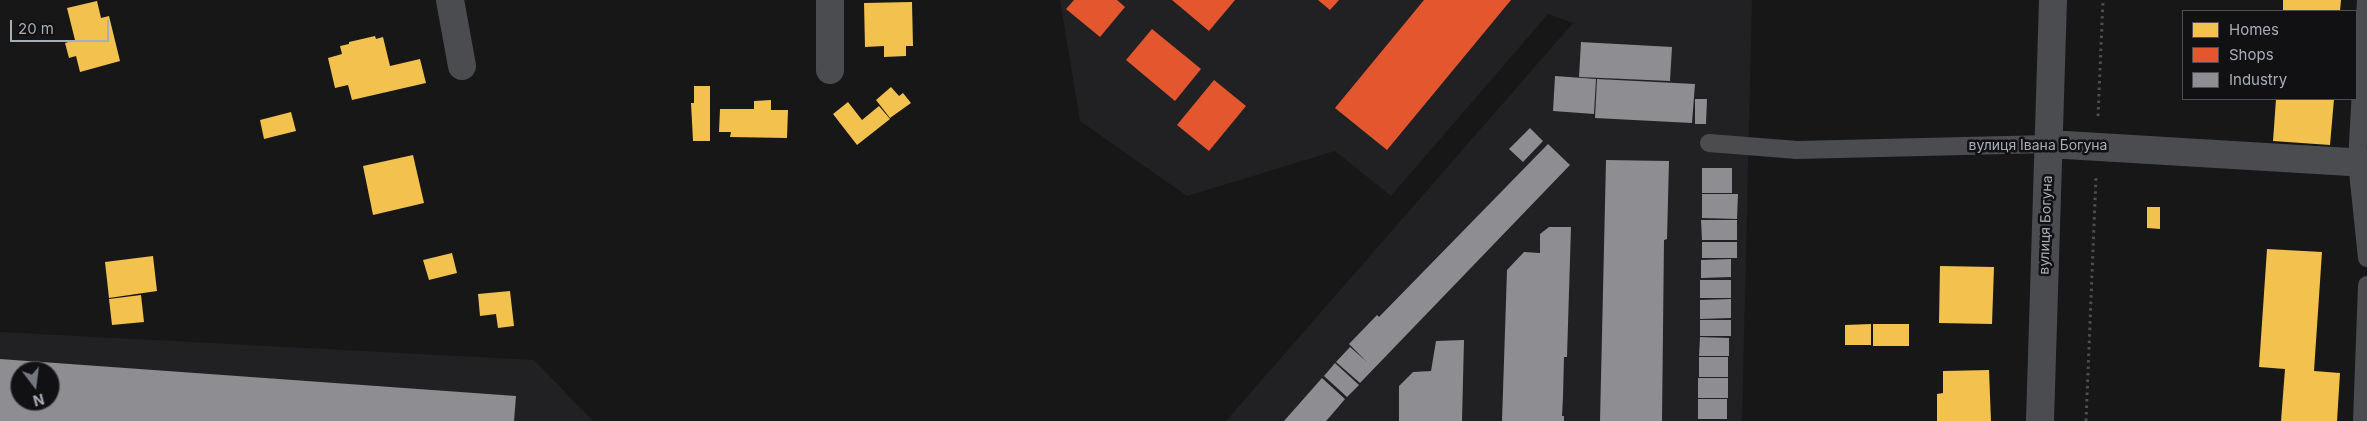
<!DOCTYPE html>
<meta charset="utf-8">
<style>
body{margin:0}
#map{position:relative;width:2367px;height:421px;overflow:hidden;background:#171717;font-family:Inter,sans-serif}
canvas{display:block}
.legend{position:absolute;left:2182px;top:10px;width:175px;height:90px;box-sizing:border-box;background:#111113;border:1px solid #4d4f55;margin:0;padding:6px 9px;list-style:none;font-size:15px;color:#a8adb8}
.legend li{display:flex;align-items:center;gap:10px;height:25px}
.legend b{width:25px;border:1px solid #4d4f55}
.north{position:absolute;left:10px;top:361px;width:50px;height:50px;box-sizing:border-box;background:#111113;border:1px solid #4d4f55;border-radius:50%;rotate:165deg;font-size:14px;font-weight:700;line-height:20px;text-align:center;color:#a8adb8}
.north::after{content:'';display:block;margin:auto;width:18px;height:22px;background:#757880;clip-path:polygon(50% 0,100% 100%,50% 72%,0 100%)}
.scale{position:absolute;left:10px;top:20px;width:99px;height:22px;box-sizing:border-box;border:2px solid #a8adb8;border-top:0;padding-left:6px;font-size:15px;line-height:18px;white-space:nowrap;color:#a8adb8;-webkit-text-stroke:4px #111113;paint-order:stroke}
</style>
<div id="map">
<canvas width="2367" height="421"></canvas>
<ul class="legend">
<li><b style="height:14px;background:#f2c14e"></b>Homes</li>
<li><b style="height:14px;background:#e4572e"></b>Shops</li>
<li><b style="height:14px;background:#8d8d92"></b>Industry</li>
</ul>
<div class="north">N</div>
<div class="scale">20 m</div>
</div>
<script>
const g = document.querySelector('canvas').getContext('2d');
g.lineJoin = 'round';
function fillPath(path, color) { g.fillStyle = color; g.fill(path, 'evenodd'); }
const shape = rows => new Path2D(rows.map(r => 'M' + r).join(''));
function strokePath(path, color, width, dash) { g.strokeStyle = color; g.lineWidth = width; g.lineCap = dash ? 'butt' : 'round'; g.setLineDash(dash || []); g.stroke(path); }
function drawText(font, color, halo, rows, align = 'center') {
  g.font = font + ' Inter,sans-serif'; g.lineWidth = 5; g.setLineDash([]); g.textBaseline = 'middle'; g.strokeStyle = halo; g.fillStyle = color; for (const [text, x, y, turn = 0] of rows) {
    g.save(); g.translate(x, y); g.rotate((+turn || 0) * Math.PI / 180); g.textAlign = isNaN(turn) ? turn : align; if (halo) g.strokeText(text, 0, 0); g.fillText(text, 0, 0); g.restore();
  }
}
fillPath(shape([
 [1060,0,1752,0,1742,421,1226,421,1573,23,1548,14,1391,196,1335,151,1187,196,1080,121],
 [0,332,534,360,593,421,0,421],
 [20,371,50,371,50,401,20,401]
]), '#212123');
fillPath(shape([
 [2283,0,2341,0,2340,11,2283,11],
 [97,1,101,18,109,16,120,61,80,72,76,56,69,58,65,43,75,40,67,8],
 [912,2,913,46,906,46,906,56,884,57,884,46,865,47,864,3],
 [375,36,376,39,383,37,390,66,420,59,426,83,352,100,348,85,335,88,328,58,342,54,340,46,349,44,349,42],
 [694,86,710,86,710,141,693,141,691,103,694,103],
 [891,87,899,96,903,93,911,103,890,118,876,100],
 [2276,99,2334,99,2330,145,2273,141],
 [771,100,771,110,788,110,787,138,730,137,731,132,719,132,720,109,754,109,754,101],
 [848,102,862,120,879,106,890,119,857,145,833,114],
 [291,112,296,131,264,139,260,120],
 [413,155,424,203,373,215,363,166],
 [2147,207,2160,207,2160,229,2147,228],
 [2267,249,2322,252,2314,371,2340,373,2337,421,2281,421,2285,369,2259,367],
 [452,253,457,273,429,280,423,260],
 [153,256,157,291,109,298,105,262],
 [1940,266,1994,267,1992,324,1939,323],
 [510,291,514,326,498,328,496,314,480,316,478,294],
 [141,295,144,322,112,325,109,299],
 [1871,324,1871,345,1845,345,1845,325],
 [1873,324,1909,324,1909,346,1873,346],
 [1989,370,1991,421,1937,421,1937,394,1943,393,1943,371]
]), '#f2c14e');
fillPath(shape([
 [1074,0,1117,0,1125,7,1100,37,1066,9],
 [1172,0,1235,0,1209,31],
 [1318,0,1339,0,1330,10],
 [1424,0,1511,0,1387,150,1335,108],
 [1152,29,1201,69,1175,101,1126,60],
 [1214,80,1246,106,1209,151,1177,125]
]), '#e4572e');
fillPath(shape([
 [1581,42,1672,47,1670,81,1579,77],
 [1555,76,1596,79,1594,114,1553,111],
 [1597,79,1695,84,1692,123,1595,118],
 [1695,99,1707,99,1706,124,1695,124],
 [1530,128,1543,141,1523,162,1509,149],
 [1548,144,1570,165,1360,383,1336,362,1350,347,1367,362,1349,344,1377,315,1379,317],
 [1606,160,1669,161,1667,239,1664,240,1662,421,1600,421],
 [1702,168,1732,168,1732,193,1702,193],
 [1702,194,1738,194,1737,219,1702,218],
 [1701,220,1737,220,1737,240,1702,240],
 [1549,227,1571,227,1567,357,1564,357,1563,397,1562,416,1564,416,1564,421,1502,421,1507,270,1524,252,1540,253,1540,234],
 [1702,242,1737,242,1737,258,1702,258],
 [1731,259,1731,277,1701,278,1701,260],
 [1700,280,1731,280,1731,298,1700,298],
 [1731,299,1731,318,1700,319,1700,300],
 [1700,320,1731,320,1731,336,1700,336],
 [1700,337,1729,338,1729,356,1699,356],
 [1464,340,1462,421,1399,421,1399,386,1413,372,1431,371,1436,341],
 [1699,357,1728,357,1728,377,1699,377],
 [0,359,516,396,514,421,0,421],
 [20,371,50,371,50,401,20,401],
 [1335,363,1359,385,1347,397,1324,376],
 [1322,378,1345,399,1334,412,1326,421,1284,421],
 [1698,378,1728,378,1728,398,1698,398],
 [1698,399,1727,399,1727,419,1698,419]
]), '#8d8d92');
strokePath(shape([
 [2098,116,2103,0],
 [2086,421,2096,177]
]), '#4d4e52', 3, [2.5, 4]);
strokePath(shape([
 [2366,0,2357,162,2367,258],
 [1709,143,1797,150,2049,144],
 [2362,421,2367,285]
]), '#4b4c50', 18);
strokePath(shape([
 [450,0,462,66],
 [830,0,830,70],
 [2049,144,2367,163],
 [2040,421,2053,0]
]), '#4b4c50', 28);
drawText('14px', '#a8adb8', '#111113', [
 ["вулиця Івана Богуна",2038,146],
 ["вулиця Богуна",2046,225,-88]
]);
</script>
